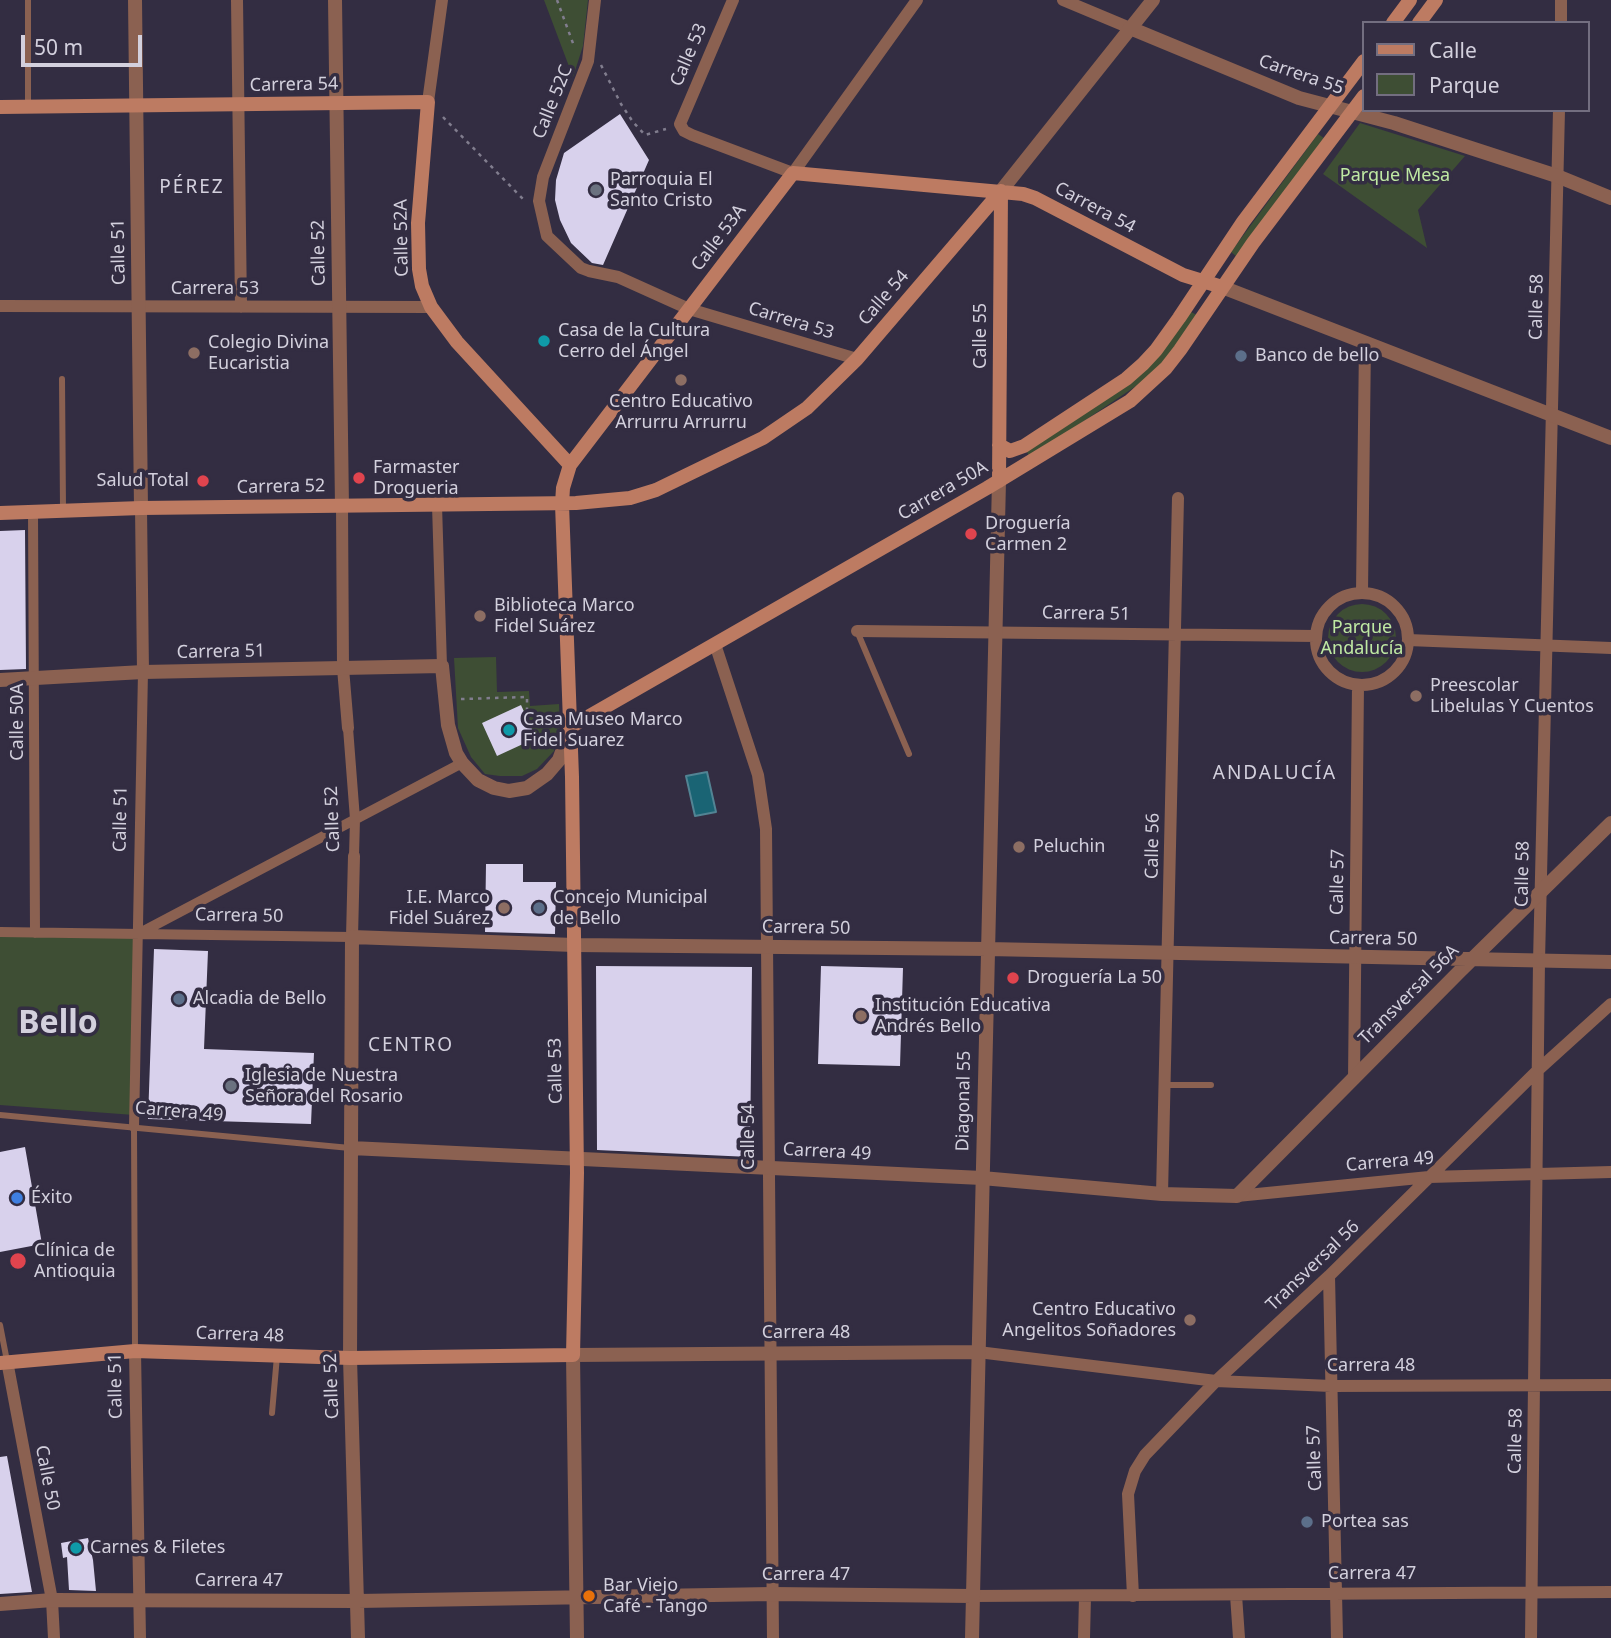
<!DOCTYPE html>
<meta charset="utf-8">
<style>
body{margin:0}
#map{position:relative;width:1611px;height:1638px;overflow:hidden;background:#332d42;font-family:"Noto Sans",sans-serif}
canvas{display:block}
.legend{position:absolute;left:1362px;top:21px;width:228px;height:91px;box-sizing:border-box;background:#332d42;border:2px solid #736e80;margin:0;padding:9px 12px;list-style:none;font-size:21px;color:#d3d0dd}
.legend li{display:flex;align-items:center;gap:14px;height:35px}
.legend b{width:35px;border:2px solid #736e80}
.scale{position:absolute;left:21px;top:35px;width:121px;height:32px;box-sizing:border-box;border:4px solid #d3d0dd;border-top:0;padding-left:9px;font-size:21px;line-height:24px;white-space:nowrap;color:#d3d0dd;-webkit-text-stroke:5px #332d42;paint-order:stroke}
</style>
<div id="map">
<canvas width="1611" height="1638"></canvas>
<ul class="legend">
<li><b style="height:9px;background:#bd7b62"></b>Calle</li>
<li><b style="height:19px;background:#3e4e34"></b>Parque</li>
</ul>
<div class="scale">50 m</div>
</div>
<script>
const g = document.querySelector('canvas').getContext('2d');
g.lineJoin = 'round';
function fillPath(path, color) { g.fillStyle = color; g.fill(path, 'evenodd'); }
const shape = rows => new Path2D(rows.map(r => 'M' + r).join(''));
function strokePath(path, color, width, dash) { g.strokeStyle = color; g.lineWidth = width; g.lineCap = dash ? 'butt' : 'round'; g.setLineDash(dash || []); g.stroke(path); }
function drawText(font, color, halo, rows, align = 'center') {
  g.font = font + ' "Noto Sans",sans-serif'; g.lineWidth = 7; g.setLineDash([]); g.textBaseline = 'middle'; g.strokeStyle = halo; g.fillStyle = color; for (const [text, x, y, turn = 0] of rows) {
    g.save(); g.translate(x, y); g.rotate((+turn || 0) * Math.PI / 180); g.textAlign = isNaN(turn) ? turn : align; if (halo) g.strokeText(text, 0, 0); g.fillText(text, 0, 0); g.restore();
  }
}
fillPath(shape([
 [544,0,588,0,583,46,573,77],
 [1360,123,1465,156,1418,210,1427,248,1323,174],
 [1318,134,1324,138,1237,257,1231,252],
 [1191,312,1197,315,1168,358,1148,378,1029,458,1027,451,1117,392],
 '1328 638a34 34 0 1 1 68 0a34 34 0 1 1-68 0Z',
 [496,657,497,692,529,691,530,706,559,704,560,727,554,751,537,769,522,776,500,776,485,774,471,757,458,728,454,658],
 [0,932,138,934,134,1115,0,1105]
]), '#3e4e34');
const water = shape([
 [707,772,716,812,695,816,686,776,707,772]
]);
fillPath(water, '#1a6474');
strokePath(water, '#528494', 2);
fillPath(shape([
 [620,114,649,160,603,265,592,263,571,243,560,220,555,200,556,180,564,153],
 [25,530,26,669,0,670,0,531],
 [521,705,536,738,497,756,482,723],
 [486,864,523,864,523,882,556,882,555,934,485,932],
 [154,949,208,951,204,1049,314,1053,311,1124,148,1119],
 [596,966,752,967,750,1157,597,1150],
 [821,966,903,968,900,1066,818,1064],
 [25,1147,42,1244,0,1252,0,1152],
 [7,1456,32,1592,0,1594,0,1457],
 [88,1538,93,1560,96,1591,69,1590,67,1557,63,1558,61,1543]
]), '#d8d1ec');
strokePath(shape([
 [557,0,574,46],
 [601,65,621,104,633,122,645,135,666,129],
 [443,117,524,200],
 [461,699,527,697,527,714,553,713]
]), '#817d8e', 2.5, [3.5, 5]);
strokePath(shape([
 [28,105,28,0],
 [62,379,63,509],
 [857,631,909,754],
 [1165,1085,1211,1085],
 [0,1115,350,1148],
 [134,1127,135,1349],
 [0,1325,7,1361],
 [272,1413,277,1356]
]), '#8b6151', 6);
strokePath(shape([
 [437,505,442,666],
 [33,512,35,933],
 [348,728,355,819,354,856],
 [0,932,352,937],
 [138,934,462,763],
 [134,1127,143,672]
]), '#8b6151', 10);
strokePath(shape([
 [237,0,241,307],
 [595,0,588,61,543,177,539,201,547,236,581,268,589,271,618,277,689,309,857,359],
 [733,0,680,124,684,131,692,135,793,173,917,0],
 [1063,0,1130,28],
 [1561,23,1561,0],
 [428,102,442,0],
 [0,306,431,307],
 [342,506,343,668,348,728],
 [141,508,143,672],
 [1362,592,1365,342],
 '1316 639a46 46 0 1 1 92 0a46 46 0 1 1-92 0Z',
 [857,631,1316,636],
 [1408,640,1611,648],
 [715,644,758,775,766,829,773,1638],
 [352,937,354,856],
 [1354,1079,1358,685],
 [1162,1194,1178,498],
 [1237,1196,1429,1177,1611,1172],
 [1329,1276,1337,1638],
 [135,1351,140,1638],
 [978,1352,1216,1381,1331,1386,1611,1385],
 [7,1361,52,1600,54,1638],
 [1236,1595,1239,1638],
 [973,1596,1611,1592],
 [1133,1596,1128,1494,1135,1471,1145,1455,1216,1381,1329,1276,1538,1070,1611,1004],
 [1084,1638,1085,1597],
 [1531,1638,1539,961,1559,110]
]), '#8b6151', 12);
strokePath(shape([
 [135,0,141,508],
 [335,0,342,506],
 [1130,28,1299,98,1394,123,1557,176,1611,198],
 [1001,191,1153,0],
 [1222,287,1611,438],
 [0,680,143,672,442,666,448,725,456,753,462,763,478,780,494,788,509,791,527,788,547,774,559,760,570,730],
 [351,1148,982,1178,1162,1194,1237,1196,1460,971,1611,823],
 [0,1604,52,1600,358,1601,772,1594,973,1596],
 [358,1638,350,1358,352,937,574,945,988,949,1611,962],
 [577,1638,573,1355,978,1352],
 [972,1638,999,481]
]), '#8b6151', 14);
strokePath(shape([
 [1393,23,1410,0],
 [1419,23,1436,0],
 [0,107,428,102,418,223,419,269,422,286,431,307,457,342,570,465],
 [999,445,1010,451,1024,446,1126,379,1143,364,1156,350,1179,318,1243,222,1364,61],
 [999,481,1001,191],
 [0,513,141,508,576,503,630,498,656,490,763,438,807,408,857,359,1001,191],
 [572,726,987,488,1130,401,1166,368,1180,350,1253,243,1364,96],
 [0,1363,135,1351,350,1358,573,1355,577,1173,572,777,562,504,563,488,570,465,793,173,1023,194,1035,198,1183,275,1222,287]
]), '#bd7b62', 14);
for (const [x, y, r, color] of [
 [596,190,7,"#6b7280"],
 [544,341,7,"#0f9aa8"],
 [194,353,7,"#8d6e63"],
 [1241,356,7,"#5c6f8a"],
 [681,380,7,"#8d6e63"],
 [359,478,7,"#e0444e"],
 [203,481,7,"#e0444e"],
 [971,534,7,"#e0444e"],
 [480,616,7,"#8d6e63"],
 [1416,696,7,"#8d6e63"],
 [509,730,7,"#0f9aa8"],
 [1019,847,7,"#8d6e63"],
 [504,908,7,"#8d6e63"],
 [539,908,7,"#5c6f8a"],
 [1013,978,7,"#e0444e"],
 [179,999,7,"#5c6f8a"],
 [861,1016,7,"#8d6e63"],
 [231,1086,7,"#6b7280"],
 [17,1198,7,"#3f7fe0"],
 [18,1261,9,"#e0444e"],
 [1190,1320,7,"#8d6e63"],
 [1307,1522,7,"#5c6f8a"],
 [76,1548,7,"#0f9aa8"],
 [589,1596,7,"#e8710a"]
]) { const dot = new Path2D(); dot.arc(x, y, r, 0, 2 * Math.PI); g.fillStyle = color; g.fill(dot); strokePath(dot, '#332d42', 2.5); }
drawText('18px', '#d3d0dd', '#332d42', [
 ["Calle 53",689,55,-67],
 ["Carrera 55",1301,75,19],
 ["Carrera 54",294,85,-1],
 ["Calle 52C",553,102,-68],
 ["Carrera 54",1095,208,28],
 ["Calle 52A",402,238,-91],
 ["Calle 53A",719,238,-53],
 ["Calle 51",119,252,-91],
 ["Calle 52",319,253,-91],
 ["Carrera 53",215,289],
 ["Calle 54",884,298,-49],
 ["Calle 58",1537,307,-89],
 ["Carrera 53",791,321,17],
 ["Calle 55",981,336,-90],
 ["Carrera 52",281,487,-1],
 ["Carrera 50A",943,491,-30],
 ["Carrera 51",1086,614,1],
 ["Carrera 51",221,652,-1],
 ["Calle 50A",18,722,-90],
 ["Calle 51",121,819,-89],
 ["Calle 52",333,819,-92],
 ["Calle 56",1153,846,-89],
 ["Calle 58",1523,874,-89],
 ["Calle 57",1338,882,-89],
 ["Carrera 50",239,916,1],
 ["Carrera 50",806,928,1],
 ["Carrera 50",1373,939,1],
 ["Transversal 56A",1409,995,-45],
 ["Calle 53",556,1071,-91],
 ["Diagonal 55",964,1101,-89],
 ["Carrera 49",179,1112,5],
 ["Calle 54",749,1137,-90],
 ["Carrera 49",827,1152,3],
 ["Carrera 49",1390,1162,-5],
 ["Transversal 56",1313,1266,-44],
 ["Carrera 48",806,1333],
 ["Carrera 48",240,1335,2],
 ["Carrera 48",1371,1366],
 ["Calle 51",116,1386,-91],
 ["Calle 52",332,1386,-92],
 ["Calle 58",1516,1441,-89],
 ["Calle 57",1315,1458,-92],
 ["Calle 50",47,1478,79],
 ["Carrera 47",1372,1574],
 ["Carrera 47",806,1575],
 ["Carrera 47",239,1581]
]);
drawText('18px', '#bfe9a3', '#332d42', [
 ["Parque Mesa",1395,176],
 ["Parque",1362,628],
 ["Andalucía",1362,649]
]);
drawText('18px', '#d3d0dd', '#332d42', [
 ["Parroquia El",610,180],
 ["Santo Cristo",610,201],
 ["Casa de la Cultura",558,331],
 ["Cerro del Ángel",558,352],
 ["Colegio Divina",208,343],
 ["Eucaristia",208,364],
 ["Banco de bello",1255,356],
 ["Centro Educativo",681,402,"center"],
 ["Arrurru Arrurru",681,423,"center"],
 ["Farmaster",373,468],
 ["Drogueria",373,489],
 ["Salud Total",189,481,"right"],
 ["Droguería",985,524],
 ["Carmen 2",985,545],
 ["Biblioteca Marco",494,606],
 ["Fidel Suárez",494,627],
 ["Preescolar",1430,686],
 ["Libelulas Y Cuentos",1430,707],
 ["Casa Museo Marco",523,720],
 ["Fidel Suarez",523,741],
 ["Peluchin",1033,847],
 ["I.E. Marco",490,898,"right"],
 ["Fidel Suárez",490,919,"right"],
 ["Concejo Municipal",553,898],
 ["de Bello",553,919],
 ["Droguería La 50",1027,978],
 ["Alcadia de Bello",193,999],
 ["Institución Educativa",875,1006],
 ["Andrés Bello",875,1027],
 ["Iglesia de Nuestra",245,1076],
 ["Señora del Rosario",245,1097],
 ["Éxito",31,1198],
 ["Clínica de",34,1251],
 ["Antioquia",34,1272],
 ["Centro Educativo",1176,1310,"right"],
 ["Angelitos Soñadores",1176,1331,"right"],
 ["Portea sas",1321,1522],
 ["Carnes & Filetes",90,1548],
 ["Bar Viejo",603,1586],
 ["Café - Tango",603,1607]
], 'left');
g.letterSpacing = '2px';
drawText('19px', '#d3d0dd', '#332d42', [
 ["PÉREZ",192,188],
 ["ANDALUCÍA",1275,774],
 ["CENTRO",411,1046]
]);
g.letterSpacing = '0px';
drawText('bold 32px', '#d3d0dd', '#332d42', [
 ["Bello",58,1024]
]);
</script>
